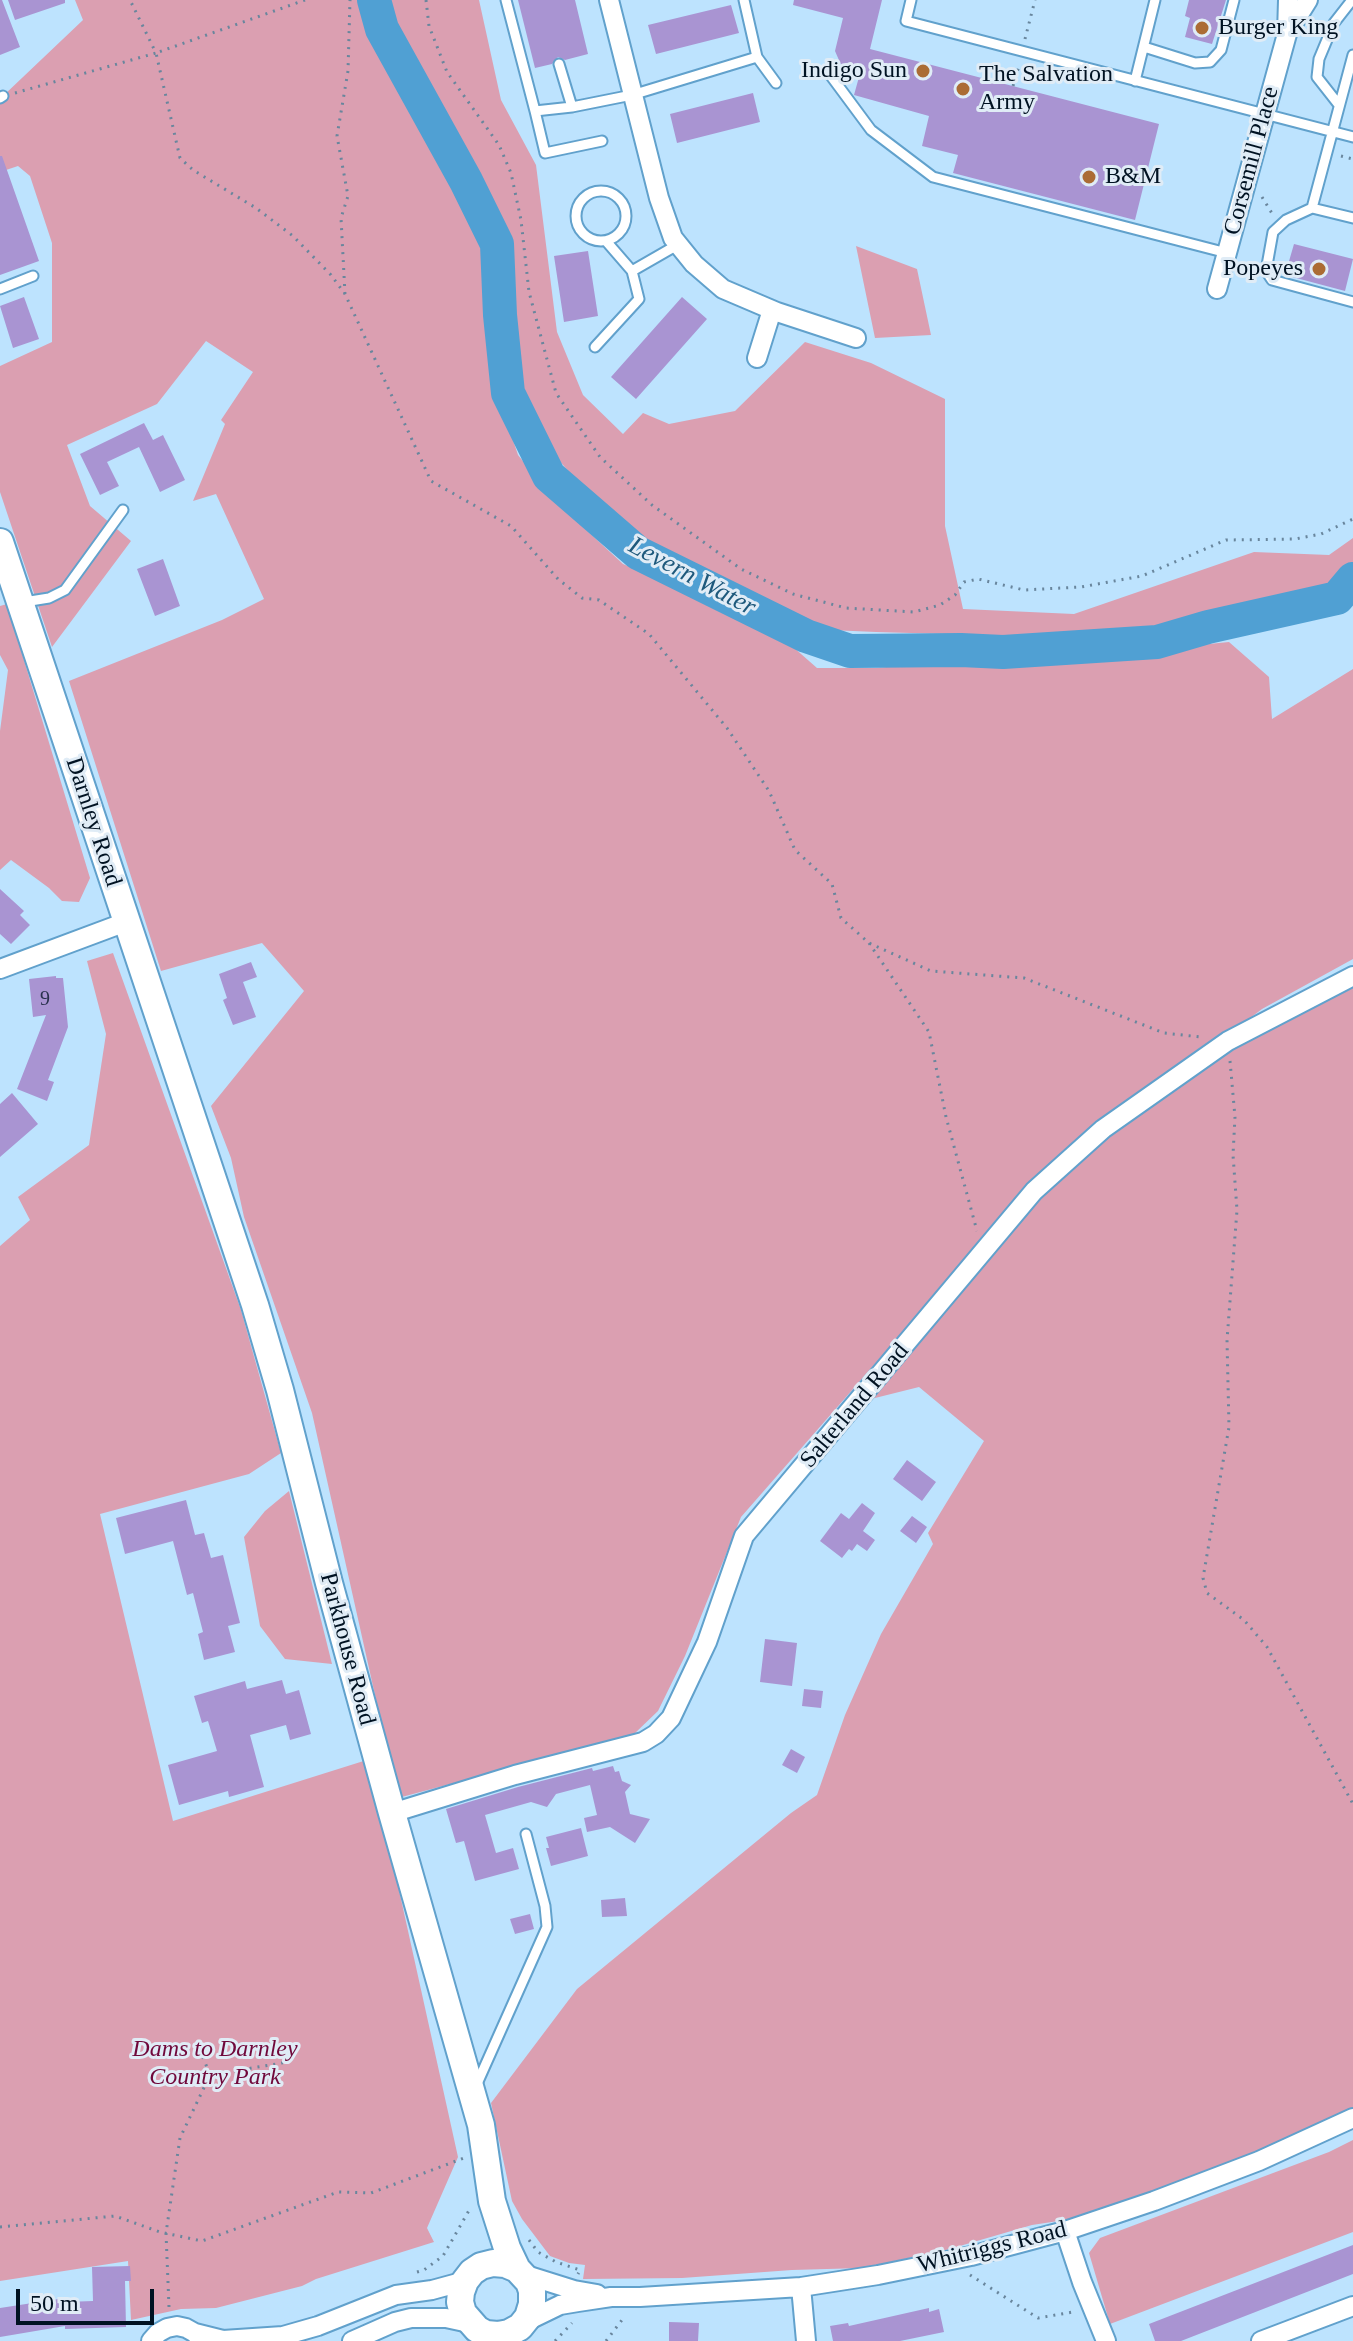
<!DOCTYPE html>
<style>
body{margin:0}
#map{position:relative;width:1353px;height:2341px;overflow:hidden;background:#bde3fe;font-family:Georgia,serif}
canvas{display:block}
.scale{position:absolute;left:16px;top:2289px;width:138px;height:36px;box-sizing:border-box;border:4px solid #001222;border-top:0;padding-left:10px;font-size:24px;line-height:28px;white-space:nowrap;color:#001222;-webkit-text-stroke:6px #e0ecf6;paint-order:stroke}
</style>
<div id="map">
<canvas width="1353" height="2341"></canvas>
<div class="scale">50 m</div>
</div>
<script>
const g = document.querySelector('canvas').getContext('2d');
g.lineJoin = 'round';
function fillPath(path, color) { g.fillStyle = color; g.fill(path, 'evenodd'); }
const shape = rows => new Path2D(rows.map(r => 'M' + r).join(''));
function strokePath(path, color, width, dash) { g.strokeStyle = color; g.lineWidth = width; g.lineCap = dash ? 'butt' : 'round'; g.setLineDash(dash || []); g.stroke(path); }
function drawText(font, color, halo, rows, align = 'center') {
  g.font = font + ' Georgia,serif'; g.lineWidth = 6; g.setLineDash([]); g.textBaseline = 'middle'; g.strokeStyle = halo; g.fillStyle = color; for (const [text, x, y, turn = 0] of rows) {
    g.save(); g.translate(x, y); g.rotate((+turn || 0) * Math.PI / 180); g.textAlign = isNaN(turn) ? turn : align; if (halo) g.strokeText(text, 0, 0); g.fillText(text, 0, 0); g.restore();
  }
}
fillPath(shape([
 [75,0,359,0,365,21,472,208,492,271,496,389,518,455,555,501,623,564,776,632,817,668,875,668,978,659,1049,660,1229,642,1269,677,1272,719,1353,669,1353,959,1262,1009,1036,1180,741,1517,685,1656,658,1711,633,1735,398,1798,312,1413,244,1217,231,1158,211,1106,304,991,262,943,161,971,69,681,222,620,264,599,216,494,193,501,225,424,221,420,253,372,206,341,157,404,67,445,90,506,131,541,52,647,0,492,0,366,52,342,52,243,30,176,18,166,0,172,0,104,3,96,83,20],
 [382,0,479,0,501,100,536,165,557,332,583,395,623,434,643,413,669,424,735,411,805,342,871,363,945,399,945,526,963,609,1074,614,1254,552,1329,555,1353,538,1353,566,1332,584,1167,627,1053,637,876,632,830,630,640,542,600,508,545,444,519,389,512,257,415,62],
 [856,246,917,269,931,335,875,338],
 [7,604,90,878,79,902,62,901,49,888,11,860,0,870,0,731,8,670,0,655,0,606],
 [113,953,241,1310,281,1453,249,1474,100,1514,173,1821,370,1759,458,2157,427,2228,434,2242,316,2279,302,2286,216,2308,181,2309,131,2320,128,2261,0,2281,0,1246,30,1220,18,1197,89,1145,106,1034,87,961],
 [1353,988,1353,2109,1244,2158,1147,2196,1065,2220,1032,2225,946,2250,862,2268,792,2270,682,2278,583,2279,585,2265,569,2263,550,2256,522,2219,512,2201,491,2103,577,1989,791,1813,817,1795,845,1715,881,1634,933,1544,928,1533,984,1441,919,1387,867,1400,999,1241,1081,1154,1201,1067,1249,1040],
 [289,1491,332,1664,285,1659,260,1626,244,1537,265,1511],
 [1353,2140,1353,2232,1110,2324,1089,2253,1100,2238,1329,2152]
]), '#db9fb1');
strokePath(shape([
 [374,0,382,29,466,181,497,244,500,315,508,393,549,476,638,553,806,636,850,651,961,650,1003,652,1157,642,1208,627,1337,598,1353,579]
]), '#50a0d3', 34);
fillPath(shape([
 [0,0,2,0,20,47,0,55],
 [8,0,65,0,65,3,15,20],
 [518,0,575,0,588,54,565,60,558,57,552,64,535,68],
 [794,0,882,0,870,49,1159,124,1135,220,953,173,958,155,922,146,929,116,854,95,859,77,845,74,835,51,843,18,793,5],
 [1189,0,1226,0,1212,44,1185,37,1190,18,1185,16],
 [731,5,739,33,656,54,648,25],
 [753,93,760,122,677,143,670,114],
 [0,156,2,156,39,261,0,275],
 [1294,244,1353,259,1345,291,1285,275],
 [588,251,598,316,564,322,554,256],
 [24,297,39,339,13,348,0,306],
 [682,297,707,319,636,399,611,377],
 [144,423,153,440,163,435,185,480,160,492,139,447,107,462,119,486,100,495,80,454],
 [163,559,180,606,155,616,137,569],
 [0,889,24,911,20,915,30,925,11,944,0,934],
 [251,962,257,977,243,982,256,1017,233,1025,223,1000,227,998,219,974],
 [56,976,56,978,63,978,68,1027,48,1080,54,1082,47,1101,17,1089,46,1015,33,1017,29,979],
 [12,1093,38,1124,0,1157,0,1104],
 [907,1460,936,1482,922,1501,893,1479],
 [186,1500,195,1535,204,1533,211,1558,223,1555,240,1623,228,1626,235,1652,204,1660,198,1634,203,1632,193,1593,187,1595,173,1541,125,1554,116,1518],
 [862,1503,875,1513,863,1531,875,1540,867,1551,857,1544,852,1551,849,1549,842,1558,820,1541,841,1513,849,1519],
 [912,1516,927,1527,916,1543,900,1531],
 [765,1639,797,1643,792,1686,760,1682],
 [282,1680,286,1694,299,1690,311,1734,290,1740,286,1725,250,1735,264,1787,229,1797,228,1791,179,1805,168,1765,217,1751,208,1721,202,1723,194,1696,245,1681,247,1689],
 [804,1689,823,1691,821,1708,802,1706],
 [791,1749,805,1757,797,1773,782,1765],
 [613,1766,615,1772,619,1771,622,1781,631,1785,625,1792,630,1814,650,1819,635,1843,610,1827,587,1832,584,1818,597,1815,590,1785,556,1794,547,1807,531,1802,485,1815,496,1853,513,1848,519,1869,475,1881,464,1841,456,1843,446,1809,518,1787,592,1768,593,1771],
 [581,1828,588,1856,551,1866,546,1848,549,1848,546,1837],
 [625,1898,627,1916,602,1917,601,1900],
 [530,1914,534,1929,515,1934,510,1919],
 [1353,2245,1353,2274,1181,2341,1155,2341,1149,2324],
 [130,2266,131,2281,125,2281,126,2327,65,2329,65,2326,0,2337,0,2308,65,2298,65,2302,93,2301,92,2267],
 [929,2308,929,2312,939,2309,944,2332,900,2341,833,2341,830,2326,848,2323,849,2326],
 [669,2322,699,2323,698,2341,669,2341]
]), '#a994d2');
const service = shape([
 [506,0,535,111,572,107,632,95,757,57,744,0],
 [911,0,906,21,1353,137],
 [1144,47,1195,63,1210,62,1221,50,1234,0],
 [1353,55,1312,208,1353,218],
 [757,57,776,83],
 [559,64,572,107],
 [828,72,871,130,933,177,1227,253],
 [1135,81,1155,0],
 [0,98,3,96],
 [1339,105,1317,77,1319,59,1334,23,1352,0],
 [535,111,545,153,602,141],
 '576 216a25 25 0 1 1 50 0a25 25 0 1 1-50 0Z',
 [1312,208,1286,220,1273,232,1266,271,1272,280,1353,302],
 [606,241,632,271],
 [0,289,33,276],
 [595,347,639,299,632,271,679,244],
 [24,602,49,598,65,590,123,510],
 [476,2086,547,1927,545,1906,526,1834]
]);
const minor = shape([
 [609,0,659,198,673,238,694,264,723,289,777,312,856,338],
 [1288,32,1308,0],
 [1217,289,1287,34,1288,0],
 [757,358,772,310],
 [0,969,126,922],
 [392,1813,515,1775,643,1742,656,1734,671,1718,707,1642,744,1536,1034,1191,1103,1129,1228,1041,1353,976],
 [1065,2231,1082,2282,1106,2341],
 [523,2274,574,2290,597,2294],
 [801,2287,806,2341],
 [525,2322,560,2305,578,2302,611,2297,640,2297,801,2287,878,2275,971,2256,1065,2231,1154,2201,1259,2161,1353,2118],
 [195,2333,223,2340,283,2336,318,2326,396,2295,432,2290,465,2281],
 [151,2341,158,2333,167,2328,177,2326,186,2328,195,2333,202,2341],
 [352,2341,395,2322,411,2318,446,2318,469,2323],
 [1261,2341,1353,2306]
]);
const secondary = shape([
 [0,542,255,1305,280,1390,329,1583,392,1813,481,2125,492,2201,507,2248,517,2269,529,2282,532,2291,532,2304,528,2317,520,2327,509,2333,498,2335,486,2334,477,2329,463,2313,460,2302,461,2292,465,2281,472,2272,481,2266,493,2263,505,2264,517,2269]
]);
strokePath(service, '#61a1cc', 13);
strokePath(minor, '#61a1cc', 22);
strokePath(secondary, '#61a1cc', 30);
strokePath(shape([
 [305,0,156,53,180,158,193,170,256,208,293,236,331,275,345,294,431,481,511,526,558,579,582,598,599,600,649,634,727,728,769,791,795,850,832,884,841,918,869,943,931,971,1024,978,1164,1033,1201,1037],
 [426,0,429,26,447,72,499,145,511,173,521,220,529,292,556,393,600,457,652,505,741,569,793,594,846,608,914,612,940,605,955,595,964,582,978,579,1024,590,1081,587,1142,576,1226,540,1295,539,1321,534,1353,519],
 [1025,39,1035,0],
 [1013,86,1019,66],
 [15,93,156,53,130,0],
 [1341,156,1353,159],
 [1262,197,1273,215],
 [345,294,341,218,348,196,337,136,348,71,350,0],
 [869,943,929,1032,946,1117,977,1231],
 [1230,1061,1235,1117,1233,1155,1237,1210,1227,1340,1229,1427,1203,1578,1207,1593,1244,1620,1267,1647,1353,1804],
 [197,2042,210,2075],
 [0,2227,115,2216,160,2232,202,2241,338,2192,371,2193,464,2158],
 [529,2240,538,2252,556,2262,580,2270,578,2274],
 [417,2272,424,2270,443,2256,471,2207],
 [970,2275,1038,2318,1073,2312],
 [169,2307,166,2233,180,2138,210,2075,288,2062],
 [555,2341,572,2323],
 [606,2341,625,2316]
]), '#69869d', 3, [2, 6]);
strokePath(service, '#fff', 9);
strokePath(minor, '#fff', 18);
strokePath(secondary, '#fff', 26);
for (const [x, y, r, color] of [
 [1202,28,8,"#ab6c34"],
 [923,71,8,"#ab6c34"],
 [963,89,8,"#ab6c34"],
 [1089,177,8,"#ab6c34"],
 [1319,269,8,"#ab6c34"]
]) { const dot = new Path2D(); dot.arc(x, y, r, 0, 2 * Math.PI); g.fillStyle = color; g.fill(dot); strokePath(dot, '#e0ecf6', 3); }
drawText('20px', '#2a324e', null, [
 ["9",45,1000]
]);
drawText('24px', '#001222', '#e0ecf6', [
 ["Burger King",1218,28],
 ["Indigo Sun",907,71,"right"],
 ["The Salvation",979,75],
 ["Army",979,103],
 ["B&M",1105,177],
 ["Popeyes",1303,269,"right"]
], 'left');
drawText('24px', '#001222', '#e0ecf6', [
 ["Corsemill Place",1252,161,-75],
 ["Darnley Road",93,822,72],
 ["Salterland Road",855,1406,-50],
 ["Parkhouse Road",347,1649,75],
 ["Whitriggs Road",992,2248,-14]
]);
drawText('italic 24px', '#70083b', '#e0ecf6', [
 ["Dams to Darnley",215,2050],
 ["Country Park",215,2078]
]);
drawText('italic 26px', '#1e597c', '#e0ecf6', [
 ["Levern Water",692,577,28]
]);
</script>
